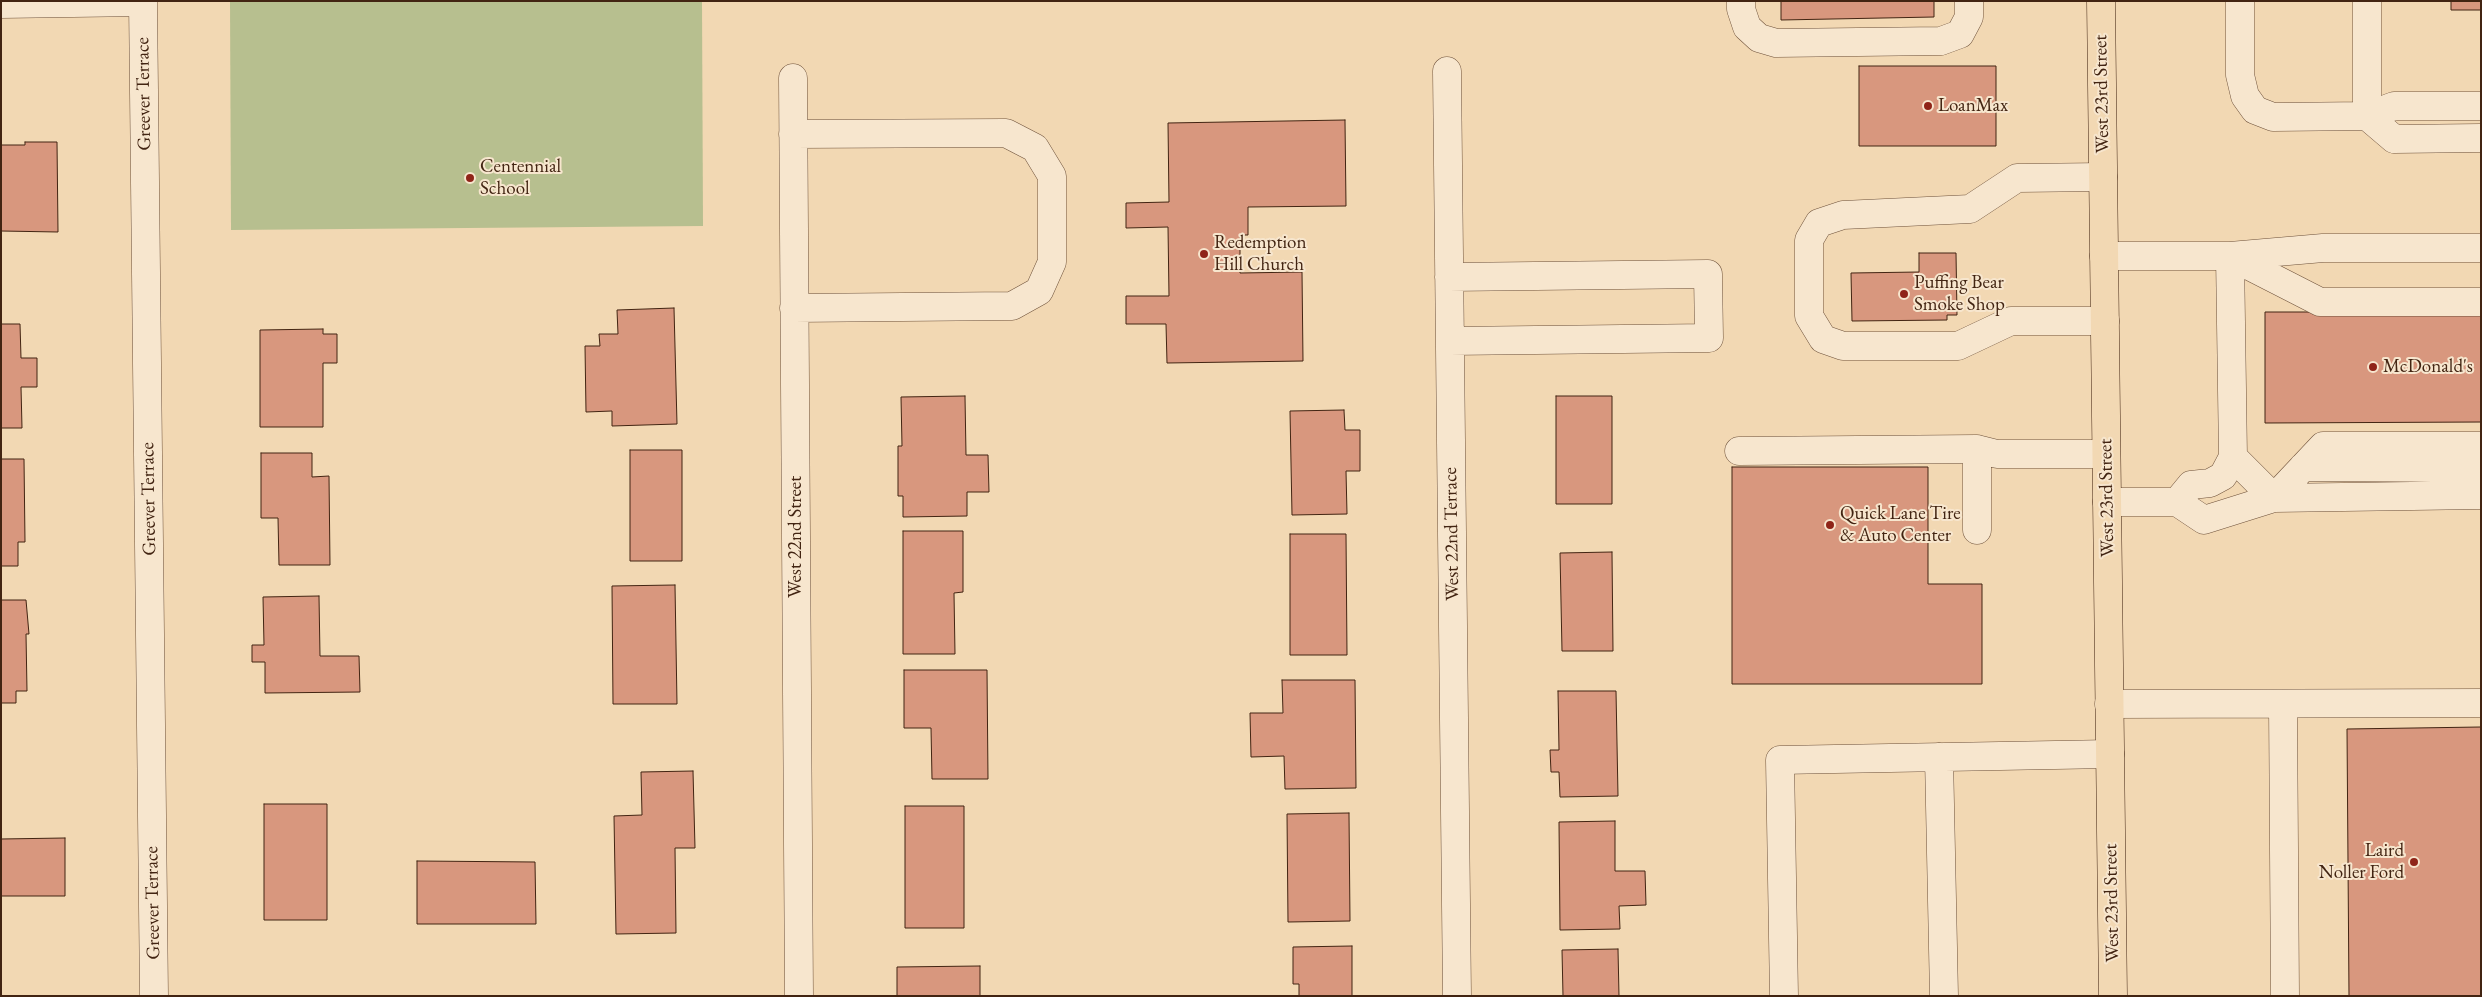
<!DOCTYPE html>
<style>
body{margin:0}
#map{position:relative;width:2482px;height:997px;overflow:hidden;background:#f2d8b3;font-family:"EB Garamond",serif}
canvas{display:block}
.frame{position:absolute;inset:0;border:2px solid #422412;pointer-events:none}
</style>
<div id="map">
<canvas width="2482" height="997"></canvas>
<div class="frame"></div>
</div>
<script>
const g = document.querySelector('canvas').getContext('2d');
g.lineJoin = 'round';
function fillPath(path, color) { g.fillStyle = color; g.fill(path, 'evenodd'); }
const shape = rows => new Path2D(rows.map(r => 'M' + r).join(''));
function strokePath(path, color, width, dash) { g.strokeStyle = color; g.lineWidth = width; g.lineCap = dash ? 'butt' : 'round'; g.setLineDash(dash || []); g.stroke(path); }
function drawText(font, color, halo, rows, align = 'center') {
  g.font = font + ' "EB Garamond",serif'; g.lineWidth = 4; g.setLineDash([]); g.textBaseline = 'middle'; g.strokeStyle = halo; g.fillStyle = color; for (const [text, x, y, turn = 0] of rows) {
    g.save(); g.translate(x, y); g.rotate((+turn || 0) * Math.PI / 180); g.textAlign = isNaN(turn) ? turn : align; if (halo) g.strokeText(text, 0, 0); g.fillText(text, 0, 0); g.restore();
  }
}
fillPath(shape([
 [230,1,702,1,703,226,231,230]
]), '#b7bf8f');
const building = shape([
 [1781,1,1934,1,1934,17,1781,20,1781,1],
 [2451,1,2481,1,2481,10,2451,10,2451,1],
 [1859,66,1996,66,1996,146,1859,146,1859,66],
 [1345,120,1346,206,1248,207,1248,235,1240,235,1240,273,1302,272,1303,361,1167,363,1166,324,1126,324,1126,296,1169,296,1168,227,1126,228,1126,203,1169,202,1168,123,1345,120],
 [25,142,57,142,58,232,1,231,1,145,25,145,25,142],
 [1919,253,1956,253,1957,315,1947,315,1947,320,1852,321,1851,273,1919,272,1919,253],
 [2481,305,2481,422,2265,423,2265,312,2348,312,2481,305],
 [674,308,677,424,612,426,612,411,586,412,585,346,600,346,599,334,618,334,617,310,674,308],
 [1,324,20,324,21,358,37,358,37,387,21,387,22,428,1,428,1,324],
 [323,329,323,334,337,334,337,363,323,363,323,427,260,427,260,330,323,329],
 [965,396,966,455,988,455,989,492,967,492,967,516,903,517,903,496,898,496,898,446,902,446,901,397,965,396],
 [1556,396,1612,396,1612,504,1556,504,1556,396],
 [1344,410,1345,430,1360,430,1360,471,1346,471,1347,514,1292,515,1290,411,1344,410],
 [630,450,682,450,682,561,630,561,630,450],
 [261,453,312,453,312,477,329,476,330,565,279,565,278,518,261,518,261,453],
 [1,459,24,459,25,542,18,542,18,566,1,566,1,459],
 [1732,467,1928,467,1928,584,1982,584,1982,684,1732,684,1732,467],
 [903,531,963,531,963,592,954,593,955,654,903,654,903,531],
 [1290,534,1346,534,1347,655,1290,655,1290,534],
 [1612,552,1613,651,1562,651,1560,553,1612,552],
 [675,585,677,704,613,704,612,586,675,585],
 [319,596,320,656,359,656,360,692,265,693,265,662,252,662,252,645,264,645,263,597,319,596],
 [1,600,26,600,29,634,26,634,27,691,16,691,16,703,1,703,1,600],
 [904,670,987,670,988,779,932,779,931,728,904,728,904,670],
 [1282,680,1355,680,1356,788,1285,789,1284,756,1251,757,1250,713,1283,713,1282,680],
 [1558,691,1616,691,1618,796,1560,797,1559,772,1551,772,1550,750,1559,750,1558,691],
 [2481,727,2481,996,2349,996,2347,729,2481,727],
 [693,771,695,848,675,848,676,933,616,934,614,816,642,815,641,772,693,771],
 [264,804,327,804,327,920,264,920,264,804],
 [905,806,964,806,964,928,905,928,905,806],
 [1349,813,1350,921,1288,922,1287,814,1349,813],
 [1615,821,1615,871,1645,871,1646,905,1619,906,1620,929,1560,930,1559,822,1615,821],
 [65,838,65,896,1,896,1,839,65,838],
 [417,861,535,862,536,924,417,924,417,861],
 [1352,946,1352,996,1299,996,1299,984,1293,984,1293,947,1352,946],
 [1618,949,1619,996,1563,996,1562,950,1618,949],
 [980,966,980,996,897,996,897,967,980,966]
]);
fillPath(building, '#d8977e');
strokePath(building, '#422412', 1);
const minor = shape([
 [143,1,154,996],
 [1741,1,1741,9,1747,27,1759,38,1776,43,1941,41,1960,34,1969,17,1969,1],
 [2240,1,2240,75,2245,96,2255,110,2273,117,2367,116,2367,1],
 [1,4,143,2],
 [1447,71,1457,996],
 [793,78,799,996],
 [2481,106,2394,106,2367,116,2394,139,2481,138],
 [793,134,1006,133,1035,148,1052,176,1052,262,1039,291,1012,306,794,308],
 [2103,177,2017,178,1970,209,1843,215,1819,223,1809,240,1809,316,1823,339,1843,346,1958,346,2011,321,2105,321],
 [2104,256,2230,256,2323,248,2481,248],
 [2230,256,2320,302,2481,302],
 [1449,277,1708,274,1709,338,1450,341],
 [1977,449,1977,530],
 [1739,451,1977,449,1997,454,2106,454],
 [2233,457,2274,498],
 [2303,467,2481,468],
 [2274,498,2323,446,2481,446],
 [2107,502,2177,502,2204,520,2274,498,2481,495],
 [2177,502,2191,485,2210,483,2223,476,2233,457,2230,256],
 [2109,704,2481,703],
 [2283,704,2285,996],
 [1939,757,1944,996],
 [1784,996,1780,760,2110,754]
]);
const major = shape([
 [2101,1,2113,996]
]);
strokePath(minor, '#6e513a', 29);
strokePath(major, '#422412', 29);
strokePath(minor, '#f7e6ce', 28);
strokePath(major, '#f2d8b3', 28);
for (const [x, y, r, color] of [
 [1928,106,5,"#8f2418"],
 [470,178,5,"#8f2418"],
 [1204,254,5,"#8f2418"],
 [1904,294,5,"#8f2418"],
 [2373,367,5,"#8f2418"],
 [1830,525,5,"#8f2418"],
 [2414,862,5,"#8f2418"]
]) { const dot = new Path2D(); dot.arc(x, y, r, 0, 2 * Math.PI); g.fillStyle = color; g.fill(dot); strokePath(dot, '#f7e6ce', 2); }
drawText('19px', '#422412', '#f7e6ce', [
 ["Greever Terrace",144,94,-91],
 ["West 23rd Street",2102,94,-91],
 ["West 23rd Street",2107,498,-91],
 ["Greever Terrace",149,499,-91],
 ["West 22nd Terrace",1452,534,-91],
 ["West 22nd Street",796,537,-90],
 ["Greever Terrace",153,903,-91],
 ["West 23rd Street",2112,903,-91]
]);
drawText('19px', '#422412', '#f7e6ce', [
 ["LoanMax",1938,106],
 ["Centennial",480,167],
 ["School",480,189],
 ["Redemption",1214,243],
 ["Hill Church",1214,265],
 ["Puffing Bear",1914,283],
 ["Smoke Shop",1914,305],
 ["McDonald's",2383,367],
 ["Quick Lane Tire",1840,514],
 ["& Auto Center",1840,536],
 ["Laird",2404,851,"right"],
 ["Noller Ford",2404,873,"right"]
], 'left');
</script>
